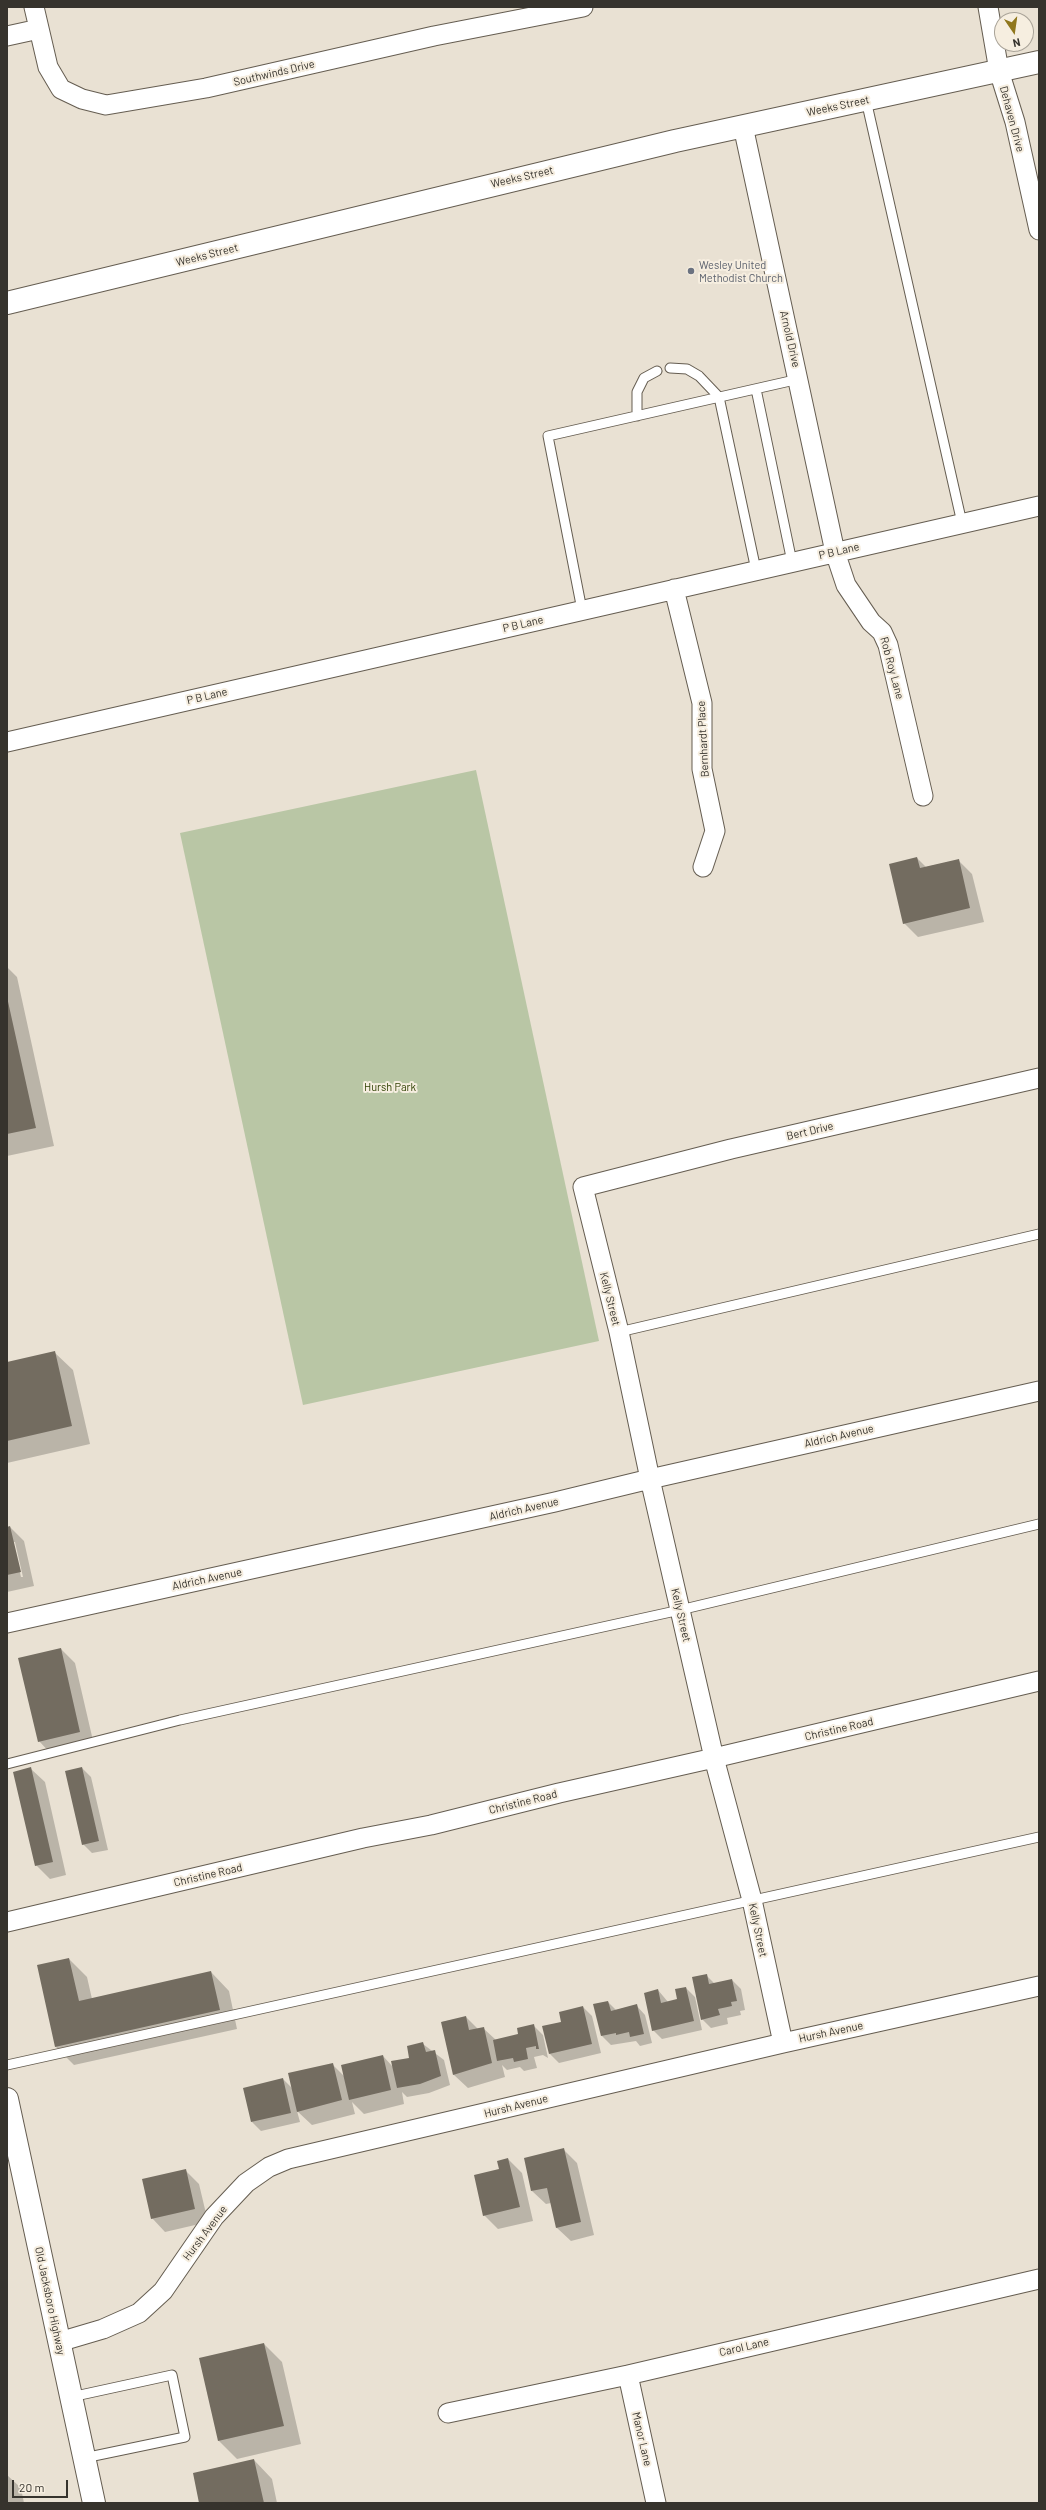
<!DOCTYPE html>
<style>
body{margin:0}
#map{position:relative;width:1046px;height:2510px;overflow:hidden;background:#e9e1d3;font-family:Barlow,sans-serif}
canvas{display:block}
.frame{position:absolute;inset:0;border:8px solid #36332d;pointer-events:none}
.north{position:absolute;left:994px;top:12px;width:40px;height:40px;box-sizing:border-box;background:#f6eee0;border:1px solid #a9a398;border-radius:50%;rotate:167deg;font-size:11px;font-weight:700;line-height:16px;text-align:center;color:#36332d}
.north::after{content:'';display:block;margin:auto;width:14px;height:18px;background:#90771d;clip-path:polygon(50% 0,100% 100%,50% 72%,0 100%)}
.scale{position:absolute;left:12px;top:2480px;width:56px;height:18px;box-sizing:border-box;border:2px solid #36332d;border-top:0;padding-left:5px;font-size:12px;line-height:14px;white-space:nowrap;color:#36332d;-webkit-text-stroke:3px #f6eee0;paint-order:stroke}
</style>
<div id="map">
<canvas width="1046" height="2510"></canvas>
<div class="frame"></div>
<div class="north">N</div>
<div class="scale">20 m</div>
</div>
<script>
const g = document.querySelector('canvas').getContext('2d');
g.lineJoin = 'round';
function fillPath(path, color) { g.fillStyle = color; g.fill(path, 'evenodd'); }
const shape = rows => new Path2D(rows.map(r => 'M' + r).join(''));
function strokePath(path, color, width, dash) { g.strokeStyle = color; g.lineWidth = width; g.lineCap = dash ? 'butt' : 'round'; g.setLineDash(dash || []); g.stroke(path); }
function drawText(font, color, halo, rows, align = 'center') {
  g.font = font + ' Barlow,sans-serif'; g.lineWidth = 4; g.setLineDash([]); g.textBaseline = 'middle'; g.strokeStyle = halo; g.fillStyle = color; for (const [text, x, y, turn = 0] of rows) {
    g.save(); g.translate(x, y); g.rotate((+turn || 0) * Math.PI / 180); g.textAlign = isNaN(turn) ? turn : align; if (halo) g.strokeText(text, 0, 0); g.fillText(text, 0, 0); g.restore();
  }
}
fillPath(shape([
 [476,770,599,1341,303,1405,180,833]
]), '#b9c6a5');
fillPath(shape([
 [917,858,926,867,958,860,972,874,984,922,918,937,904,923],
 [7,967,17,977,54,1146,7,1156],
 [54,1352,73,1370,90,1444,7,1463,7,1363],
 [10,1527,24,1541,34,1586,7,1592,7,1528],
 [13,1542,15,1542,23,1577,21,1577],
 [61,1649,75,1663,94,1745,52,1755,39,1741],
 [82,1768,91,1777,108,1850,92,1853,83,1844],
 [31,1769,45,1782,66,1875,50,1879,36,1865],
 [69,1959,87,1977,92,1999,211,1972,229,1991,237,2029,74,2065,56,2047],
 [706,1975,715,1984,732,1980,741,1989,745,2010,740,2011,741,2015,727,2018,728,2024,711,2028,702,2019],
 [686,1988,695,1997,702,2030,662,2039,653,2030,658,1990,668,2002,679,2000],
 [608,2002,616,2010,636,2005,645,2015,652,2043,640,2046,636,2041,611,2045,602,2036],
 [583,2007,592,2016,601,2053,559,2063,550,2054,543,2027,562,2022],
 [466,2017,478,2029,483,2028,496,2040,520,2035,533,2025,543,2035,548,2058,543,2055,534,2057,537,2068,524,2071,520,2067,507,2070,502,2065,505,2077,468,2088,454,2075,442,2022],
 [423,2044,444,2060,450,2085,429,2093,407,2097,402,2092,404,2104,364,2114,352,2102,355,2114,312,2125,297,2111,300,2122,261,2131,252,2122,283,2079,293,2089,332,2064,344,2076,383,2056,393,2067,410,2059],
 [564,2150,577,2163,594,2235,571,2241,557,2228,551,2203,546,2204,532,2191],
 [508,2159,522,2173,533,2221,498,2229,484,2215,500,2170],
 [185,2170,199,2184,208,2222,165,2232,152,2218],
 [264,2344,282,2362,301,2444,237,2459,219,2441],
 [254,2460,272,2479,277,2503,201,2503],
 [7,2475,21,2488,24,2503,7,2503]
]), '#0003');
fillPath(shape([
 [917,857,920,868,959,859,970,908,903,924,889,864],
 [7,997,36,1128,7,1134],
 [55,1351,72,1426,7,1441,7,1362],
 [10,1526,21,1572,7,1575,7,1527],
 [61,1648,80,1732,38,1742,18,1658],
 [31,1767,53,1862,35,1866,13,1772],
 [82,1767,99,1841,82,1845,65,1771],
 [69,1958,79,2001,211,1971,220,2010,55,2047,37,1965],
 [707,1974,709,1984,732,1979,737,2001,731,2002,732,2006,718,2009,720,2015,701,2020,692,1977],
 [686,1987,694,2021,652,2031,644,1993,658,1989,661,2003,677,1999,675,1989],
 [608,2001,611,2011,637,2004,644,2034,630,2037,629,2032,616,2035,616,2033,601,2036,593,2004],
 [583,2006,592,2044,549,2054,542,2026,561,2022,559,2012],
 [466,2016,469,2030,484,2027,492,2063,453,2075,441,2022],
 [534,2024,539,2049,536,2049,536,2046,526,2048,528,2059,514,2062,513,2058,497,2061,493,2040,518,2034,517,2028],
 [423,2042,426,2052,435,2050,441,2076,420,2084,397,2088,391,2061,409,2058,407,2046],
 [383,2055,391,2090,349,2100,341,2065],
 [333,2063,342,2100,297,2112,288,2073],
 [283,2078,291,2113,251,2122,243,2088],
 [564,2148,581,2222,556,2228,547,2188,531,2191,524,2158],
 [508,2158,520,2207,483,2216,474,2175,499,2169,497,2161],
 [186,2169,195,2209,151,2219,142,2179],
 [264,2343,284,2426,218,2441,199,2358],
 [254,2459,264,2503,199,2503,193,2473]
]), '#736c60');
const service = shape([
 [866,100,962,523],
 [670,368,687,369,699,376,719,397,756,570],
 [756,389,792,562],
 [637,416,637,392,644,378,657,371],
 [582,610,548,436,799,379],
 [619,1332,1039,1234],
 [7,1764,180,1720,680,1610,1039,1524],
 [7,2065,1039,1837],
 [71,2397,172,2375,185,2437,84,2458]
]);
const minor = shape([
 [34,7,48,67,61,89,82,99,106,105,206,88,434,36,583,7],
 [988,7,999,71,1015,122,1039,230],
 [7,36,39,29],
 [743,126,835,552,846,585,871,622,882,632,888,645,923,796],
 [674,589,702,703,702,769,715,831,703,867],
 [7,742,1039,506],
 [7,1623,555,1502,650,1479,1039,1391],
 [7,1922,363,1838,431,1825,559,1793,714,1758,1039,1681],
 [783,2043,752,1900,714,1758,650,1479,619,1332,583,1187,731,1149,1039,1078],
 [59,2342,103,2329,139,2313,163,2291,214,2217,246,2183,269,2167,288,2159,783,2043,1039,1986],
 [628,2375,656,2503],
 [448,2413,628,2375,1039,2279]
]);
const tertiary = shape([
 [7,303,675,141,1039,62]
]);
const secondary = shape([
 [7,2099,94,2503]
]);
strokePath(service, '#655d51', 11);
strokePath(minor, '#655d51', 21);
strokePath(tertiary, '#655d51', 24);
strokePath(secondary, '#655d51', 24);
strokePath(service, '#fff', 9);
strokePath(minor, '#fff', 19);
strokePath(tertiary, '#fff', 22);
strokePath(secondary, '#fff', 22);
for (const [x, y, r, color] of [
 [691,271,4,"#6b7280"]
]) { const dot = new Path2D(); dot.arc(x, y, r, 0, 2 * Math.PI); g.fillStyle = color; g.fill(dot); strokePath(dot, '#f6eee0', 1.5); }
drawText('11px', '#36332d', '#f6eee0', [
 ["Southwinds Drive",274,73,-13],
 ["Weeks Street",838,106,-12],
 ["Dehaven Drive",1012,119,75],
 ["Weeks Street",522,177,-13],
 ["Weeks Street",207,255,-14],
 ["Arnold Drive",790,339,77],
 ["P B Lane",839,551,-13],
 ["P B Lane",523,624,-13],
 ["Rob Roy Lane",892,668,75],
 ["P B Lane",207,696,-13],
 ["Bernhardt Place",703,739,-93],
 ["Bert Drive",810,1131,-13],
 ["Kelly Street",610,1299,76],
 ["Aldrich Avenue",839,1436,-13],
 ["Aldrich Avenue",524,1509,-13],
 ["Aldrich Avenue",207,1579,-12],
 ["Kelly Street",681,1615,77],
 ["Christine Road",839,1729,-13],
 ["Christine Road",523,1802,-14],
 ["Christine Road",208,1875,-13],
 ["Kelly Street",758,1930,78],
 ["Hursh Avenue",831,2032,-12],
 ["Hursh Avenue",516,2106,-14],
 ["Hursh Avenue",205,2233,-53],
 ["Old Jacksboro Highway",50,2301,78],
 ["Carol Lane",744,2347,-13],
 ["Manor Lane",642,2439,77]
]);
drawText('11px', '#5b616d', '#f6eee0', [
 ["Wesley United",699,265],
 ["Methodist Church",699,278]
], 'left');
drawText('11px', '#2e3f00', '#f6eee0', [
 ["Hursh Park",390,1087]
]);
</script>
